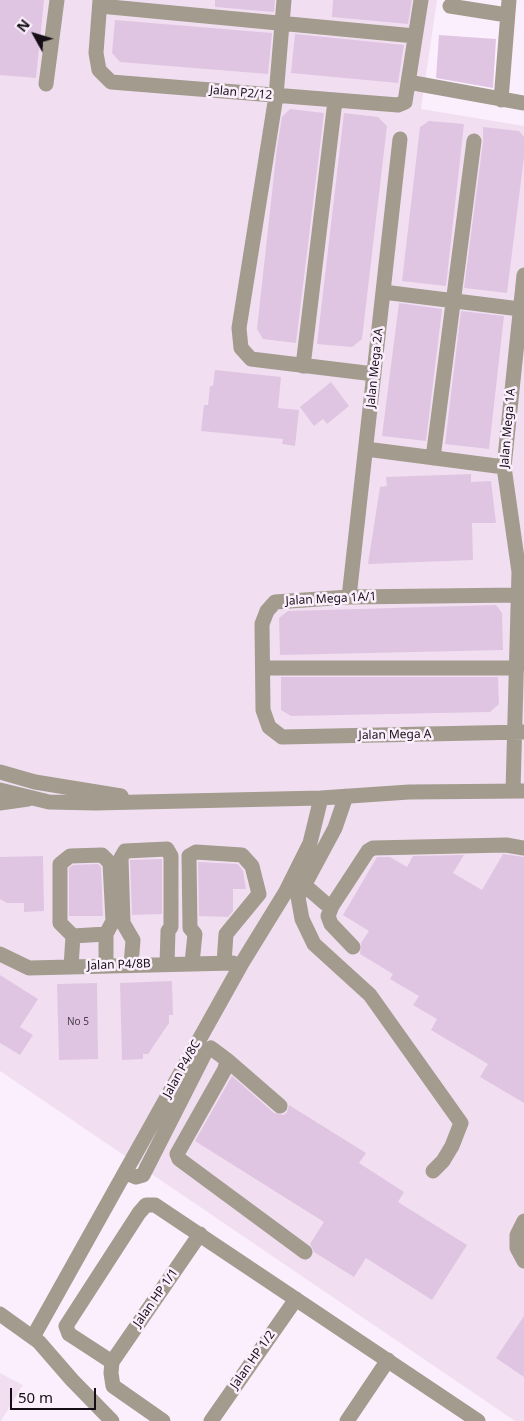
<!DOCTYPE html>
<style>
body{margin:0}
#map{position:relative;width:524px;height:1421px;overflow:hidden;background:#fceffd;font-family:"Noto Sans",sans-serif}
canvas{display:block}
.north{position:absolute;left:10px;top:10px;width:50px;height:50px;-webkit-text-stroke:4px #fceffd;paint-order:stroke;rotate:309deg;font-size:14px;font-weight:700;line-height:20px;text-align:center;color:#160e16}
.north::after{content:'';display:block;margin:auto;width:18px;height:22px;background:#160e16;clip-path:polygon(50% 0,100% 100%,50% 72%,0 100%)}
.scale{position:absolute;left:10px;top:1388px;width:86px;height:22px;box-sizing:border-box;border:2px solid #160e16;border-top:0;padding-left:6px;font-size:15px;line-height:18px;white-space:nowrap;color:#160e16;-webkit-text-stroke:4px #fceffd;paint-order:stroke}
</style>
<div id="map">
<canvas width="524" height="1421"></canvas>
<div class="north">N</div>
<div class="scale">50 m</div>
</div>
<script>
const g = document.querySelector('canvas').getContext('2d');
g.lineJoin = 'round';
function fillPath(path, color) { g.fillStyle = color; g.fill(path, 'evenodd'); }
const shape = rows => new Path2D(rows.map(r => 'M' + r).join(''));
function strokePath(path, color, width, dash) { g.strokeStyle = color; g.lineWidth = width; g.lineCap = dash ? 'butt' : 'round'; g.setLineDash(dash || []); g.stroke(path); }
function drawText(font, color, halo, rows, align = 'center') {
  g.font = font + ' "Noto Sans",sans-serif'; g.lineWidth = 5; g.setLineDash([]); g.textBaseline = 'middle'; g.strokeStyle = halo; g.fillStyle = color; for (const [text, x, y, turn = 0] of rows) {
    g.save(); g.translate(x, y); g.rotate((+turn || 0) * Math.PI / 180); g.textAlign = isNaN(turn) ? turn : align; if (halo) g.strokeText(text, 0, 0); g.fillText(text, 0, 0); g.restore();
  }
}
fillPath(shape([
 [0,0,437,0,421,109,524,126,524,1421,515,1421,0,1071],
 [0,1373,23,1385,1,1421,0,1421]
]), '#f1dff1');
fillPath(shape([
 [0,0,44,0,36,78,0,75],
 [215,0,275,0,274,12,215,7],
 [333,0,412,0,408,24,332,17],
 [115,20,272,33,268,74,120,62,112,53],
 [295,34,404,45,398,83,291,73],
 [439,35,496,39,493,88,436,78],
 [290,109,324,113,296,343,263,339,257,329,277,147,282,117],
 [344,113,378,117,387,126,362,339,352,347,317,344],
 [429,121,464,124,446,286,402,281,420,127],
 [483,127,519,131,524,137,524,157,507,293,464,288,483,142],
 [399,303,442,309,426,441,382,436],
 [461,311,504,316,489,449,445,444],
 [215,370,281,377,278,408,299,410,295,446,282,444,283,439,201,431,204,405,208,405,210,386,213,386],
 [331,382,349,406,327,424,323,419,314,426,300,407],
 [471,474,471,482,491,481,496,523,472,523,473,560,368,564,380,487,387,486,386,477],
 [496,605,502,613,503,650,280,655,279,618,288,611],
 [281,677,498,677,499,704,490,712,291,716,281,710],
 [503,854,524,857,524,1103,480,1077,488,1064,431,1030,437,1019,413,1005,419,996,390,979,393,974,360,954,361,943,369,931,343,915,377,857,390,857,407,867,413,856,464,855,453,873,482,890],
 [43,856,44,911,24,912,24,903,7,903,0,899,0,857],
 [162,859,162,914,132,915,130,860],
 [198,862,238,864,243,871,246,889,233,889,233,911,228,917,199,916],
 [98,864,101,867,103,916,69,916,69,868,73,865],
 [0,975,38,999,20,1027,33,1035,20,1055,0,1043],
 [172,981,173,1015,169,1015,169,1023,148,1054,143,1054,143,1059,122,1060,120,983],
 [97,983,98,1059,59,1060,57,984],
 [232,1076,274,1113,284,1115,287,1112,289,1105,366,1153,359,1163,404,1192,398,1202,467,1245,432,1300,366,1258,354,1277,314,1252,310,1244,324,1222,195,1141],
 [524,1316,524,1377,496,1358]
]), '#dfc5e2');
strokePath(shape([
 [100,0,96,53,99,70,111,82,398,105,405,102,421,0],
 [284,0,276,96,239,328,241,348,251,359,374,374],
 [100,6,415,36],
 [450,6,507,15],
 [408,82,524,103],
 [46,84,57,0],
 [501,100,509,0],
 [383,292,520,309],
 [303,366,335,101],
 [366,449,504,467],
 [433,458,474,141],
 [518,595,349,597,275,602,267,611,262,624,263,710,269,727,282,737,524,732],
 [349,597,400,139],
 [263,668,517,668],
 [0,772,35,782,121,796],
 [0,790,49,802,95,803,321,798,409,792,524,791],
 [513,791,519,572,504,467,524,275],
 [346,796,335,828,298,897,302,919,314,944,370,995,461,1123,452,1146,443,1161,433,1171],
 [0,803,28,799],
 [303,884,325,903,332,906,368,851,373,848,506,845,524,848],
 [332,906,328,916,331,924,353,947],
 [106,934,106,966],
 [0,954,29,968,233,963],
 [192,963,195,934,190,928,189,856,196,852,242,855,252,866,259,894,226,934,224,963],
 [131,965,133,940,123,923,121,858,125,851,167,849,171,856,171,927,168,931,167,964],
 [71,967,73,936,60,923,60,864,70,856,102,855,110,863,113,921,106,934,73,936],
 [227,1060,280,1106],
 [126,1173,136,1177,143,1175,205,1053,211,1048,227,1060,225,1069,177,1154,179,1159,305,1252],
 [524,1221,517,1235,517,1248,524,1261],
 [0,1314,39,1342,72,1380,112,1421],
 [33,1337,242,963,285,893,310,843,321,798],
 [112,1362,69,1334,66,1326,139,1213,146,1205,155,1205,478,1421],
 [163,1421,113,1386,111,1373,112,1362,200,1234],
 [211,1421,296,1299],
 [347,1421,388,1360]
]), '#a39c8e', 15);
drawText('10px', '#483c49', null, [
 ["No 5",78,1022]
]);
drawText('12px', '#160e16', '#fceffd', [
 ["Jalan P2/12",241,93,5],
 ["Jalan Mega 2A",375,368,-84],
 ["Jalan Mega 1A",508,428,-85],
 ["Jalan Mega 1A/1",331,599,-3],
 ["Jalan Mega A",395,735,-1],
 ["Jalan P4/8B",119,965,-2],
 ["Jalan P4/8C",182,1069,-61],
 ["Jalan HP 1/1",156,1298,-55],
 ["Jalan HP 1/2",253,1360,-55]
]);
</script>
